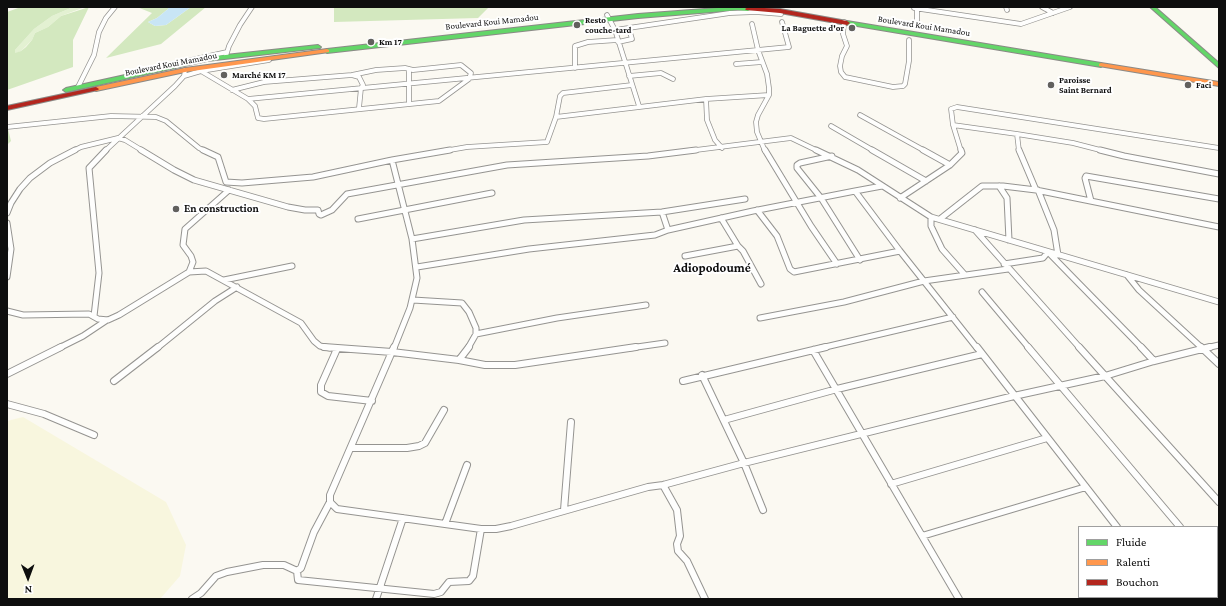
<!DOCTYPE html>
<meta charset="utf-8">
<style>
body{margin:0}
#map{position:relative;width:1226px;height:606px;overflow:hidden;background:#fbf9f2;font-family:"Crimson Pro",serif}
canvas{display:block}
.frame{position:absolute;inset:0;border:8px solid #0e0e0e;pointer-events:none}
.legend{position:absolute;left:1078px;top:526px;width:140px;height:72px;box-sizing:border-box;background:#fff;border:1px solid #9f9f9f;margin:0;padding:5px 7px;list-style:none;font-size:12px;color:#0e0e0e}
.legend li{display:flex;align-items:center;gap:8px;height:20px}
.legend b{width:20px;border:1px solid #9f9f9f}
.north{position:absolute;left:8px;top:558px;width:40px;height:40px;-webkit-text-stroke:3px #fff;paint-order:stroke;rotate:179deg;font-size:11px;font-weight:700;line-height:16px;text-align:center;color:#0e0e0e}
.north::after{content:'';display:block;margin:auto;width:14px;height:18px;background:#0e0e0e;clip-path:polygon(50% 0,100% 100%,50% 72%,0 100%)}
</style>
<div id="map">
<canvas width="1226" height="606"></canvas>
<div class="frame"></div>
<ul class="legend">
<li><b style="height:5px;background:#63d668"></b>Fluide</li>
<li><b style="height:5px;background:#ff974d"></b>Ralenti</li>
<li><b style="height:5px;background:#b3261e"></b>Bouchon</li>
</ul>
<div class="north">N</div>
</div>
<script>
const g = document.querySelector('canvas').getContext('2d');
g.lineJoin = 'round';
function fillPath(path, color) { g.fillStyle = color; g.fill(path, 'evenodd'); }
const shape = rows => new Path2D(rows.map(r => 'M' + r).join(''));
function strokePath(path, color, width, dash) { g.strokeStyle = color; g.lineWidth = width; g.lineCap = dash ? 'butt' : 'round'; g.setLineDash(dash || []); g.stroke(path); }
function drawText(font, color, halo, rows, align = 'center') {
  g.font = font + ' "Crimson Pro",serif'; g.lineWidth = 4; g.setLineDash([]); g.textBaseline = 'middle'; g.strokeStyle = halo; g.fillStyle = color; for (const [text, x, y, turn = 0] of rows) {
    g.save(); g.translate(x, y); g.rotate((+turn || 0) * Math.PI / 180); g.textAlign = isNaN(turn) ? turn : align; if (halo) g.strokeText(text, 0, 0); g.fillText(text, 0, 0); g.restore();
  }
}
fillPath(shape([
 [23,417,166,502,186,545,180,576,160,599,7,599,7,421]
]), '#f8f6de');
fillPath(shape([
 [73,7,85,7,61,16,48,27,35,33,32,40,21,51,14,54,15,50,34,29,52,16]
]), '#e3f1d2');
fillPath(shape([
 [21,7,73,7,52,16,34,29,15,50,15,53,21,51,26,47,32,40,35,33,48,27,61,16,89,7,73,40,73,67,7,90,7,125,11,141,7,145,7,12],
 [137,7,168,7,168,9,157,18,148,22,155,26,166,25,191,7,206,7,161,44,106,58,152,13],
 [334,7,489,7,478,18,334,22]
]), '#d3e8bf');
fillPath(shape([
 [168,7,191,7,166,25,155,26,148,22,157,18,168,9]
]), '#c8e5f6');
const streetFar2 = shape([
 [1006,7,1007,10],
 [1042,7,1053,13],
 [914,8,1021,24,1070,7],
 [607,15,615,30,639,106],
 [844,22,843,34,847,46,842,56,840,66,841,72,845,77,893,87,903,86,905,84,909,61,909,40],
 [752,24,758,50,767,74,769,88,769,95,758,115,756,122,757,132,765,151],
 [915,24,917,23,917,7],
 [615,30,730,13,756,12,781,14],
 [618,42,632,39,629,29],
 [226,56,229,46,240,25,252,7],
 [736,64,762,62],
 [575,68,575,46,588,42,617,40],
 [409,70,409,104],
 [201,71,248,99,255,106,258,118,264,119,439,101,469,79,471,73,461,65,413,70,405,68,376,70,352,75],
 [134,73,227,52],
 [184,76,201,71,269,60],
 [629,76,661,73,673,79],
 [78,87,94,55,99,32,106,18,115,7],
 [232,90,264,82,352,75,359,77,363,85,361,88,359,108],
 [248,99,789,47,782,22],
 [706,99,707,120,715,140,722,148],
 [860,115,925,151],
 [556,117,706,99,769,95],
 [953,125,1017,134],
 [831,126,874,151],
 [7,127,111,116,156,117,166,121,199,148,205,151],
 [73,151,81,147,118,138,125,140,143,151],
 [105,151,175,86,184,76,185,70],
 [444,151,467,147,547,142,556,117,560,96,563,93,632,85],
 [688,151,791,138,818,151],
 [961,151,953,125,951,109,957,107,1219,148],
 [1019,151,1017,134,1073,143,1104,151]
]);
const streetFar1 = shape([
 [141,150,174,170,194,180,288,207,305,210,318,210,319,214,321,215,332,210,347,194,507,165,648,156,696,150],
 [203,150,218,157,226,182,242,183,313,177,392,160,450,150],
 [765,150,811,226,837,264],
 [816,150,858,170,931,217,1219,302],
 [872,150,926,181],
 [923,150,950,165],
 [1019,150,1036,190,1219,227],
 [1100,150,1124,156,1219,174],
 [832,156,800,163,797,165,797,168,821,198,860,260],
 [392,160,412,239,417,278,410,308,394,348],
 [882,186,855,191,900,251,977,348],
 [999,186,1007,198,1009,240],
 [1038,190,1054,230,1058,255],
 [900,198,950,165,962,153,961,150],
 [1091,201,1085,178,1086,176,1219,199],
 [757,210,777,236,790,269,794,272,900,251],
 [662,212,668,230],
 [7,213,11,203,20,189,30,178,50,163,75,150],
 [931,217,931,226,942,249,965,275],
 [721,218,738,246,743,251,761,284],
 [358,219,492,193],
 [940,219,982,186,1003,186,1036,190],
 [7,223,11,249,7,277],
 [975,230,1080,348],
 [412,239,524,220,662,212,745,199],
 [685,256,738,246],
 [1004,264,1043,258,1048,252,1142,348],
 [417,267,529,249,655,235,668,230,753,211,855,191],
 [189,272,193,262,191,256,183,245,185,229,229,190],
 [1127,275,1139,290,1202,348],
 [224,280,292,266],
 [982,292,1029,348],
 [413,300,462,303,469,312,476,328,476,334,468,348],
 [7,311,23,315,89,314,98,319,108,320,119,315,189,272,206,271,301,323,314,341,320,346,330,348],
 [94,316,99,273,89,168,106,150],
 [760,318,844,302,924,281,1008,269],
 [476,334,557,318,646,305],
 [59,348,83,336,107,320],
 [157,348,215,301,237,287],
 [630,348,665,343],
 [821,348,953,317],
 [1206,348,1219,345]
]);
const street = shape([
 [324,347,392,352,459,360,469,347],
 [394,347,330,495,330,502,337,509,481,529,496,529,511,526,648,487,663,485,744,463,1014,396,1105,376,1154,361,1210,347],
 [977,347,1117,527],
 [1028,347,1180,527],
 [1079,347,1219,502],
 [1141,347,1154,361],
 [1201,347,1219,364],
 [337,349,321,385,321,392,328,396,372,401],
 [813,350,959,599],
 [459,360,485,365,515,365,636,347],
 [7,374,61,347],
 [702,375,744,463,763,510],
 [114,381,158,347],
 [683,381,826,347],
 [7,404,44,414,94,435],
 [724,420,837,389,982,354],
 [351,448,407,448,419,446,425,443,444,410],
 [891,484,1047,438],
 [663,485,677,510,680,536,677,544,678,551,687,561,705,599],
 [564,510,571,422],
 [445,524,467,465],
 [922,536,1086,487],
 [1217,558,1219,558],
 [297,571,298,580,434,594,441,592,449,582,469,581,473,576,481,529],
 [1171,597,1172,599],
 [192,599,201,593,216,576,227,572,263,565,284,565,297,571,301,568,314,532,330,502],
 [376,599,403,518],
 [1094,599,1102,597]
]);
const fast = shape([
 [731,7,748,7,751,9,748,11,737,10,638,18,327,53,324,51,327,49,638,14,731,7],
 [1150,7,1155,7,1219,63,1219,68,1150,7],
 [847,21,1101,63,1104,65,1101,67,845,24,844,23,847,21],
 [318,45,321,47,320,48,207,61,66,92,63,90,66,88,207,57,318,45]
]);
const slow = shape([
 [327,49,329,50,329,52,185,72,96,91,93,89,96,87,185,68,327,49],
 [1101,63,1219,82,1219,86,1099,66,1099,64,1101,63]
]);
const jam = shape([
 [748,7,780,9,847,21,850,23,847,25,780,13,746,10,745,9,748,7],
 [96,87,99,89,98,90,7,110,7,106,96,87]
]);
strokePath(streetFar2, '#959491', 5.5);
strokePath(streetFar1, '#959491', 7);
strokePath(street, '#959491', 8);
strokePath(fast, '#8b8a87', 2);
strokePath(slow, '#8b8a87', 2);
strokePath(jam, '#8b8a87', 2);
strokePath(streetFar2, '#fefefd', 4);
strokePath(streetFar1, '#fefefd', 5);
strokePath(street, '#fefefd', 6);
fillPath(fast, '#63d668');
fillPath(slow, '#ff974d');
fillPath(jam, '#b3261e');
for (const [x, y, r, color] of [
 [577,25,4,"#61605e"],
 [852,28,4,"#61605e"],
 [371,42,4,"#61605e"],
 [224,75,4,"#61605e"],
 [1051,85,4,"#61605e"],
 [1188,85,4,"#61605e"],
 [176,209,4,"#61605e"]
]) { const dot = new Path2D(); dot.arc(x, y, r, 0, 2 * Math.PI); g.fillStyle = color; g.fill(dot); strokePath(dot, '#fff', 1.5); }
drawText('bold 9px', '#0e0e0e', '#fff', [
 ["Resto",585,20],
 ["couche-tard",585,30],
 ["La Baguette d'or",844,28,"right"],
 ["Km 17",379,42],
 ["Marché KM 17",232,75],
 ["Paroisse",1059,80],
 ["Saint Bernard",1059,90],
 ["Faci",1196,85]
], 'left');
drawText('9px', '#0e0e0e', '#fff', [
 ["Boulevard Koui Mamadou",492,22,-6],
 ["Boulevard Koui Mamadou",924,26,9],
 ["Boulevard Koui Mamadou",171,64,-11]
]);
drawText('bold 11px', '#0e0e0e', '#fff', [
 ["En construction",184,209]
], 'left');
drawText('bold 13px', '#0e0e0e', '#fff', [
 ["Adiopodoumé",712,268]
]);
</script>
